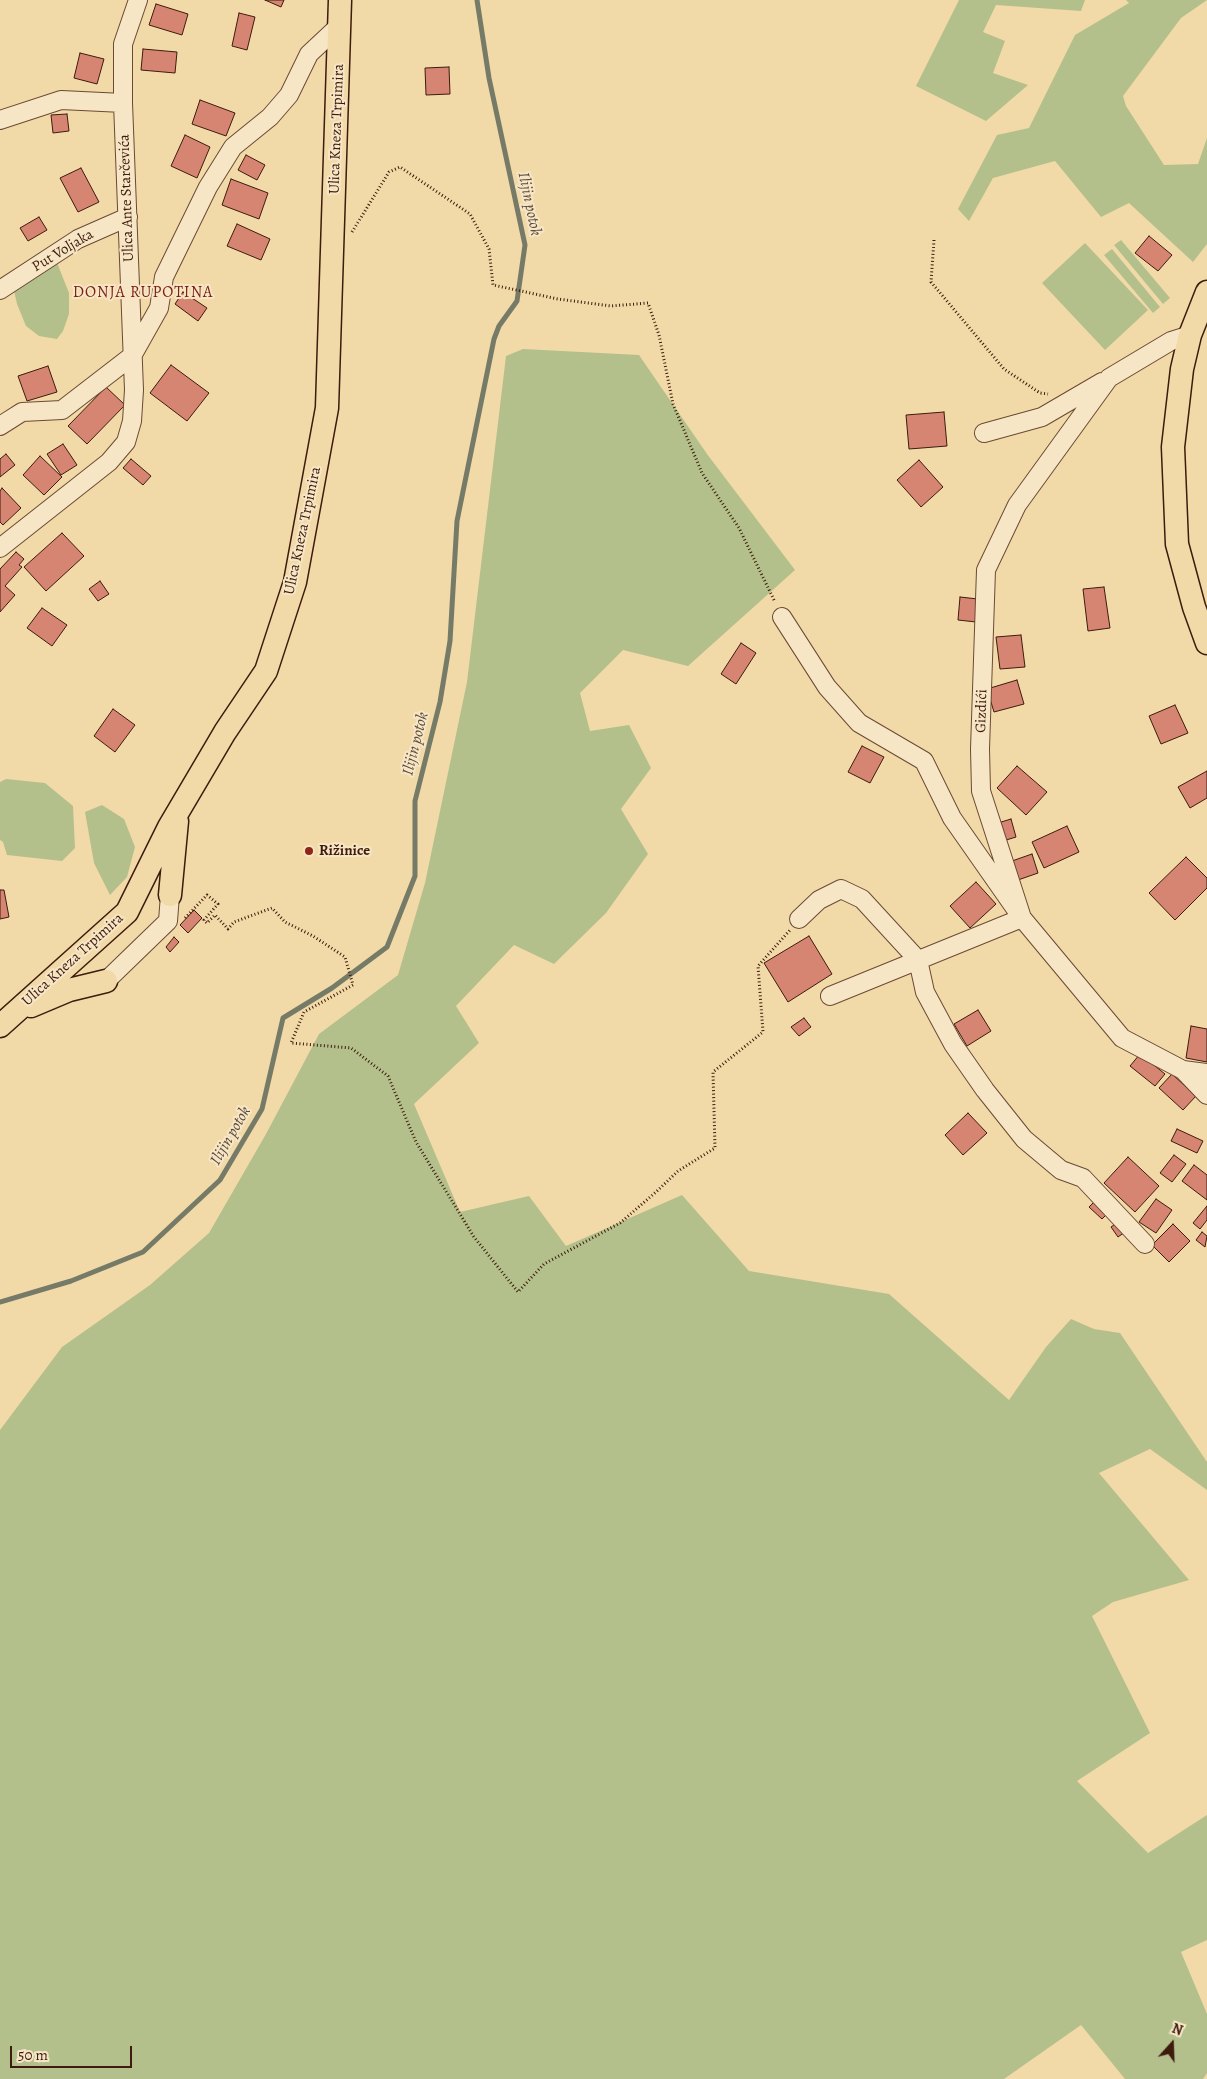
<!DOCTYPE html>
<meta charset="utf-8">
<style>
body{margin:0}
#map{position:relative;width:1207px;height:2079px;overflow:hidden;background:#f2d9a8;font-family:Alegreya,serif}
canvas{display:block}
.north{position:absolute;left:1147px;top:2019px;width:50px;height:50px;-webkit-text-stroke:4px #f7e6c6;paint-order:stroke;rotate:20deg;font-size:14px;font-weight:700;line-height:20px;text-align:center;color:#3d1b0d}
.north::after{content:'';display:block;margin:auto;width:18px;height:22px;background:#3d1b0d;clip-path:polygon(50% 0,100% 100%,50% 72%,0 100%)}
.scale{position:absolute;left:10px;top:2046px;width:122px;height:22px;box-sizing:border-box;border:2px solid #3d1b0d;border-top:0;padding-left:6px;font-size:15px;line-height:18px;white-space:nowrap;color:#3d1b0d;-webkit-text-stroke:4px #f7e6c6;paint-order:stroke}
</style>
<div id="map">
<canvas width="1207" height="2079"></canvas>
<div class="north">N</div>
<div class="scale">50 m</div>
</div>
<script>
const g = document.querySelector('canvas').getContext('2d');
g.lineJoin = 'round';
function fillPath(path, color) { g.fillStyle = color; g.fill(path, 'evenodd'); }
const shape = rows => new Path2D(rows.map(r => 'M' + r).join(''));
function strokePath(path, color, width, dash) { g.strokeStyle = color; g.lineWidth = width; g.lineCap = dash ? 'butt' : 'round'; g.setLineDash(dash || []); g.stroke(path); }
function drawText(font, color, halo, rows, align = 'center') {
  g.font = font + ' Alegreya,serif'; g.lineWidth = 4; g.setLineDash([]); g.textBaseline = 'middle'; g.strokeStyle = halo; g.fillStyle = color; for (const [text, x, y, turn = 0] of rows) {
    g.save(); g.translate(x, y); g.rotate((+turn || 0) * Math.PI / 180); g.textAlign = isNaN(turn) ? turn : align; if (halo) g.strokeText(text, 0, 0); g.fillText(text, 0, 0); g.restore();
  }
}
fillPath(shape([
 [959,0,1085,0,1081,11,996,5,983,32,1005,41,993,73,1028,85,986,121,916,86],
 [1126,0,1207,0,1181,18,1123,96,1126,106,1164,165,1198,164,1207,138,1207,244,1193,262,1129,203,1101,217,1055,161,993,178,969,221,958,209,997,135,1029,128,1075,35,1129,3],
 [1121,240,1170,298,1163,304,1114,245],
 [1085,243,1148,310,1105,350,1042,283],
 [1112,249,1160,307,1153,313,1104,255],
 [56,260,69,293,69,314,63,331,57,339,39,336,26,326,17,304,13,286],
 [523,349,639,355,707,454,795,570,688,666,623,650,580,693,590,731,629,725,651,768,621,809,648,854,606,913,554,964,514,945,456,1006,479,1043,414,1104,460,1212,529,1196,566,1246,682,1195,749,1271,889,1294,1009,1400,1046,1347,1071,1319,1094,1329,1120,1333,1207,1462,1207,1490,1150,1449,1099,1473,1189,1580,1113,1602,1092,1616,1150,1733,1077,1781,1148,1853,1207,1815,1207,1940,1181,1952,1207,2014,1207,2073,1203,2079,1125,2079,1081,2025,1004,2079,0,2079,0,1430,62,1347,150,1285,209,1233,266,1134,319,1034,398,975,425,883,467,682,506,356],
 [6,779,45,783,73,806,75,848,62,861,7,855,3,842,0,840,0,782],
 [102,805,124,819,135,847,127,877,110,895,94,863,85,812]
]), '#b4c08c');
strokePath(shape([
 [0,1302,71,1281,143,1252,220,1180,262,1109,283,1018,332,988,387,947,415,876,415,801,440,702,450,641,457,521,494,339,499,326,517,301,525,245,489,78,477,0]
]), '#767b67', 5);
const building = shape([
 [265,0,284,0,281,7,265,0],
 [156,4,188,14,182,35,149,25,156,4],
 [239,13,255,17,247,50,232,46,239,13],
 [143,49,177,52,175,73,141,70,143,49],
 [80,53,104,59,97,84,74,78,80,53],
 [449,67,450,94,426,95,425,68,449,67],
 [200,100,235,113,226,136,192,124,200,100],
 [67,114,69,131,53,133,51,115,67,114],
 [185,135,210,147,197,178,171,166,185,135],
 [246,155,265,165,257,180,238,170,246,155],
 [81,168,99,202,78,212,60,178,81,168],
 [231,179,268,193,259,219,222,205,231,179],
 [39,217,47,230,28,241,20,228,39,217],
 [237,224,270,239,261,260,227,246,237,224],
 [1149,236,1172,255,1158,271,1135,253,1149,236],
 [183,292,207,308,198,321,175,304,183,292],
 [171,365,209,393,187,421,150,393,171,365],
 [48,366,57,392,27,401,18,376,48,366],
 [106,387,125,405,87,444,68,426,106,387],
 [944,412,947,446,909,449,906,415,944,412],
 [63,444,77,465,61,475,47,454,63,444],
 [6,454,15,465,0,477,0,459,6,454],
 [40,456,62,477,44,495,23,475,40,456],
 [131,459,151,476,143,485,123,468,131,459],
 [919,460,943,487,921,507,897,480,919,460],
 [2,488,21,508,3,525,0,522,0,491,2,488],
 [62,533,84,556,46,591,24,567,62,533],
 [16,552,24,559,19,565,22,567,5,586,15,595,0,612,0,569,16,552],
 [100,581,109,594,98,601,89,589,100,581],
 [1104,587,1110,628,1088,631,1083,589,1104,587],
 [960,597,978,599,976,622,958,620,960,597],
 [42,608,67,625,52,646,27,628,42,608],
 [1021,635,1025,667,1000,669,996,637,1021,635],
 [741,643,756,653,736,684,721,674,741,643],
 [1017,680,1024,704,994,712,987,689,1017,680],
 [1175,705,1188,733,1161,744,1149,716,1175,705],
 [113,709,135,725,115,752,94,736,113,709],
 [862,746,884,757,870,783,848,772,862,746],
 [1017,766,1047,792,1026,815,997,788,1017,766],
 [1207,771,1207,798,1190,808,1178,787,1207,771],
 [1011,819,1016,837,1003,841,998,823,1011,819],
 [1067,826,1079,852,1044,868,1032,842,1067,826],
 [1032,854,1038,873,1018,880,1012,861,1032,854],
 [1186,857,1207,878,1207,888,1175,920,1149,893,1186,857],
 [976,882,996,904,970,928,950,906,976,882],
 [0,890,4,890,9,917,0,919,0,890],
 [194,910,202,918,188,933,180,925,194,910],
 [809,936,832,974,788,1002,764,963,809,936],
 [174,937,179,942,170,952,166,947,174,937],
 [978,1010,991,1031,967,1046,954,1024,978,1010],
 [804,1018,811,1027,799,1036,791,1027,804,1018],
 [1191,1026,1207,1029,1207,1062,1186,1058,1191,1026],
 [1140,1054,1165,1074,1155,1086,1130,1066,1140,1054],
 [1172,1074,1196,1096,1183,1110,1159,1088,1172,1074],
 [968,1113,987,1133,963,1155,945,1135,968,1113],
 [1177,1129,1203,1141,1197,1153,1171,1141,1177,1129],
 [1174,1155,1186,1164,1172,1182,1160,1173,1174,1155],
 [1128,1157,1159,1186,1135,1212,1104,1183,1128,1157],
 [1194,1165,1207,1175,1207,1200,1182,1181,1194,1165],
 [1156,1199,1172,1210,1156,1233,1139,1222,1156,1199],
 [1095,1201,1108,1213,1102,1219,1089,1207,1095,1201],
 [1207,1206,1207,1220,1200,1229,1193,1223,1207,1206],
 [1118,1222,1125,1232,1118,1237,1111,1227,1118,1222],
 [1173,1224,1190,1241,1169,1262,1152,1245,1173,1224],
 [1202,1232,1207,1236,1205,1247,1196,1240,1202,1232]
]);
fillPath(building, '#d58572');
strokePath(building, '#3d1b0d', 1);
const minor = shape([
 [0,120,61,100,123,103],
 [0,290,78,239,128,217],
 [1190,335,1171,341,1109,378,1017,505,986,570,980,749,981,791,1022,918,1122,1038,1183,1070,1207,1073],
 [0,426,22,412,62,410,132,356,159,308,164,277,208,187,233,147,270,117,289,95,309,54,340,25],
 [984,433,1042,417,1102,382],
 [0,548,109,462,126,442,132,421,134,390,123,103,123,44,138,0],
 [782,617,827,687,859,723,924,761,952,818,1022,918,830,996],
 [799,919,819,900,841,889,862,899,918,960,925,992,953,1044,985,1090,1024,1139,1061,1170,1083,1178,1145,1244],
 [106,981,168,921,170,895],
 [1183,1070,1207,1095]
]);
const major = shape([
 [1207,292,1190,335,1182,369,1173,447,1177,544,1194,607,1207,643],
 [170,895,177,821],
 [31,1006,69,990,106,981],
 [0,1026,127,912,169,827,225,732,266,671,295,582,327,408,340,0]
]);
strokePath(minor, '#6a4a34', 20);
strokePath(major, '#3d1b0d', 25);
strokePath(shape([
 [352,232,389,172,400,167,470,214,489,249,493,285,558,299,611,306,648,303,659,335,673,404,702,473,739,528,775,602],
 [934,240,931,282,1004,369,1040,393,1048,394],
 [185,918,207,895,218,904,204,920,207,923,215,915,228,929,234,922,272,908,285,922,313,936,345,957,353,985,304,1012,291,1043,351,1048,388,1076,416,1142,474,1237,518,1292,544,1264,620,1223,656,1192,678,1171,715,1148,713,1072,763,1032,758,966,790,930]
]), '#3d1b0d', 3, [1, 2.5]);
strokePath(minor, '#f7e6c6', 18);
strokePath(major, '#f2d9a8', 22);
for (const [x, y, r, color] of [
 [309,851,5,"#8f2418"]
]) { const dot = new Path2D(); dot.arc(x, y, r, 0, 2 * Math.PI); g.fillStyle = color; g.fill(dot); strokePath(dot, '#f7e6c6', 2); }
drawText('15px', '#3d1b0d', '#f7e6c6', [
 ["Ulica Kneza Trpimira",337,129,-88],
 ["Ulica Ante Starčevića",127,198,-92],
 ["Put Voljaka",63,251,-31],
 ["Ulica Kneza Trpimira",303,531,-78],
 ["Gizdići",982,711,-88],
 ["Ulica Kneza Trpimira",73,960,-42]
]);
drawText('bold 15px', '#3d1b0d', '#f7e6c6', [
 ["Rižinice",319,851]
], 'left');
drawText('italic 16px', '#5a4b3a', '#f7e6c6', [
 ["Ilijin potok",529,204,78],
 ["Ilijin potok",416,744,-76],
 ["Ilijin potok",231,1136,-60]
]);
g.letterSpacing = '1px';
drawText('16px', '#7a1f14', '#f7e6c6', [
 ["DONJA RUPOTINA",143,293]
]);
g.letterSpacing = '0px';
</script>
